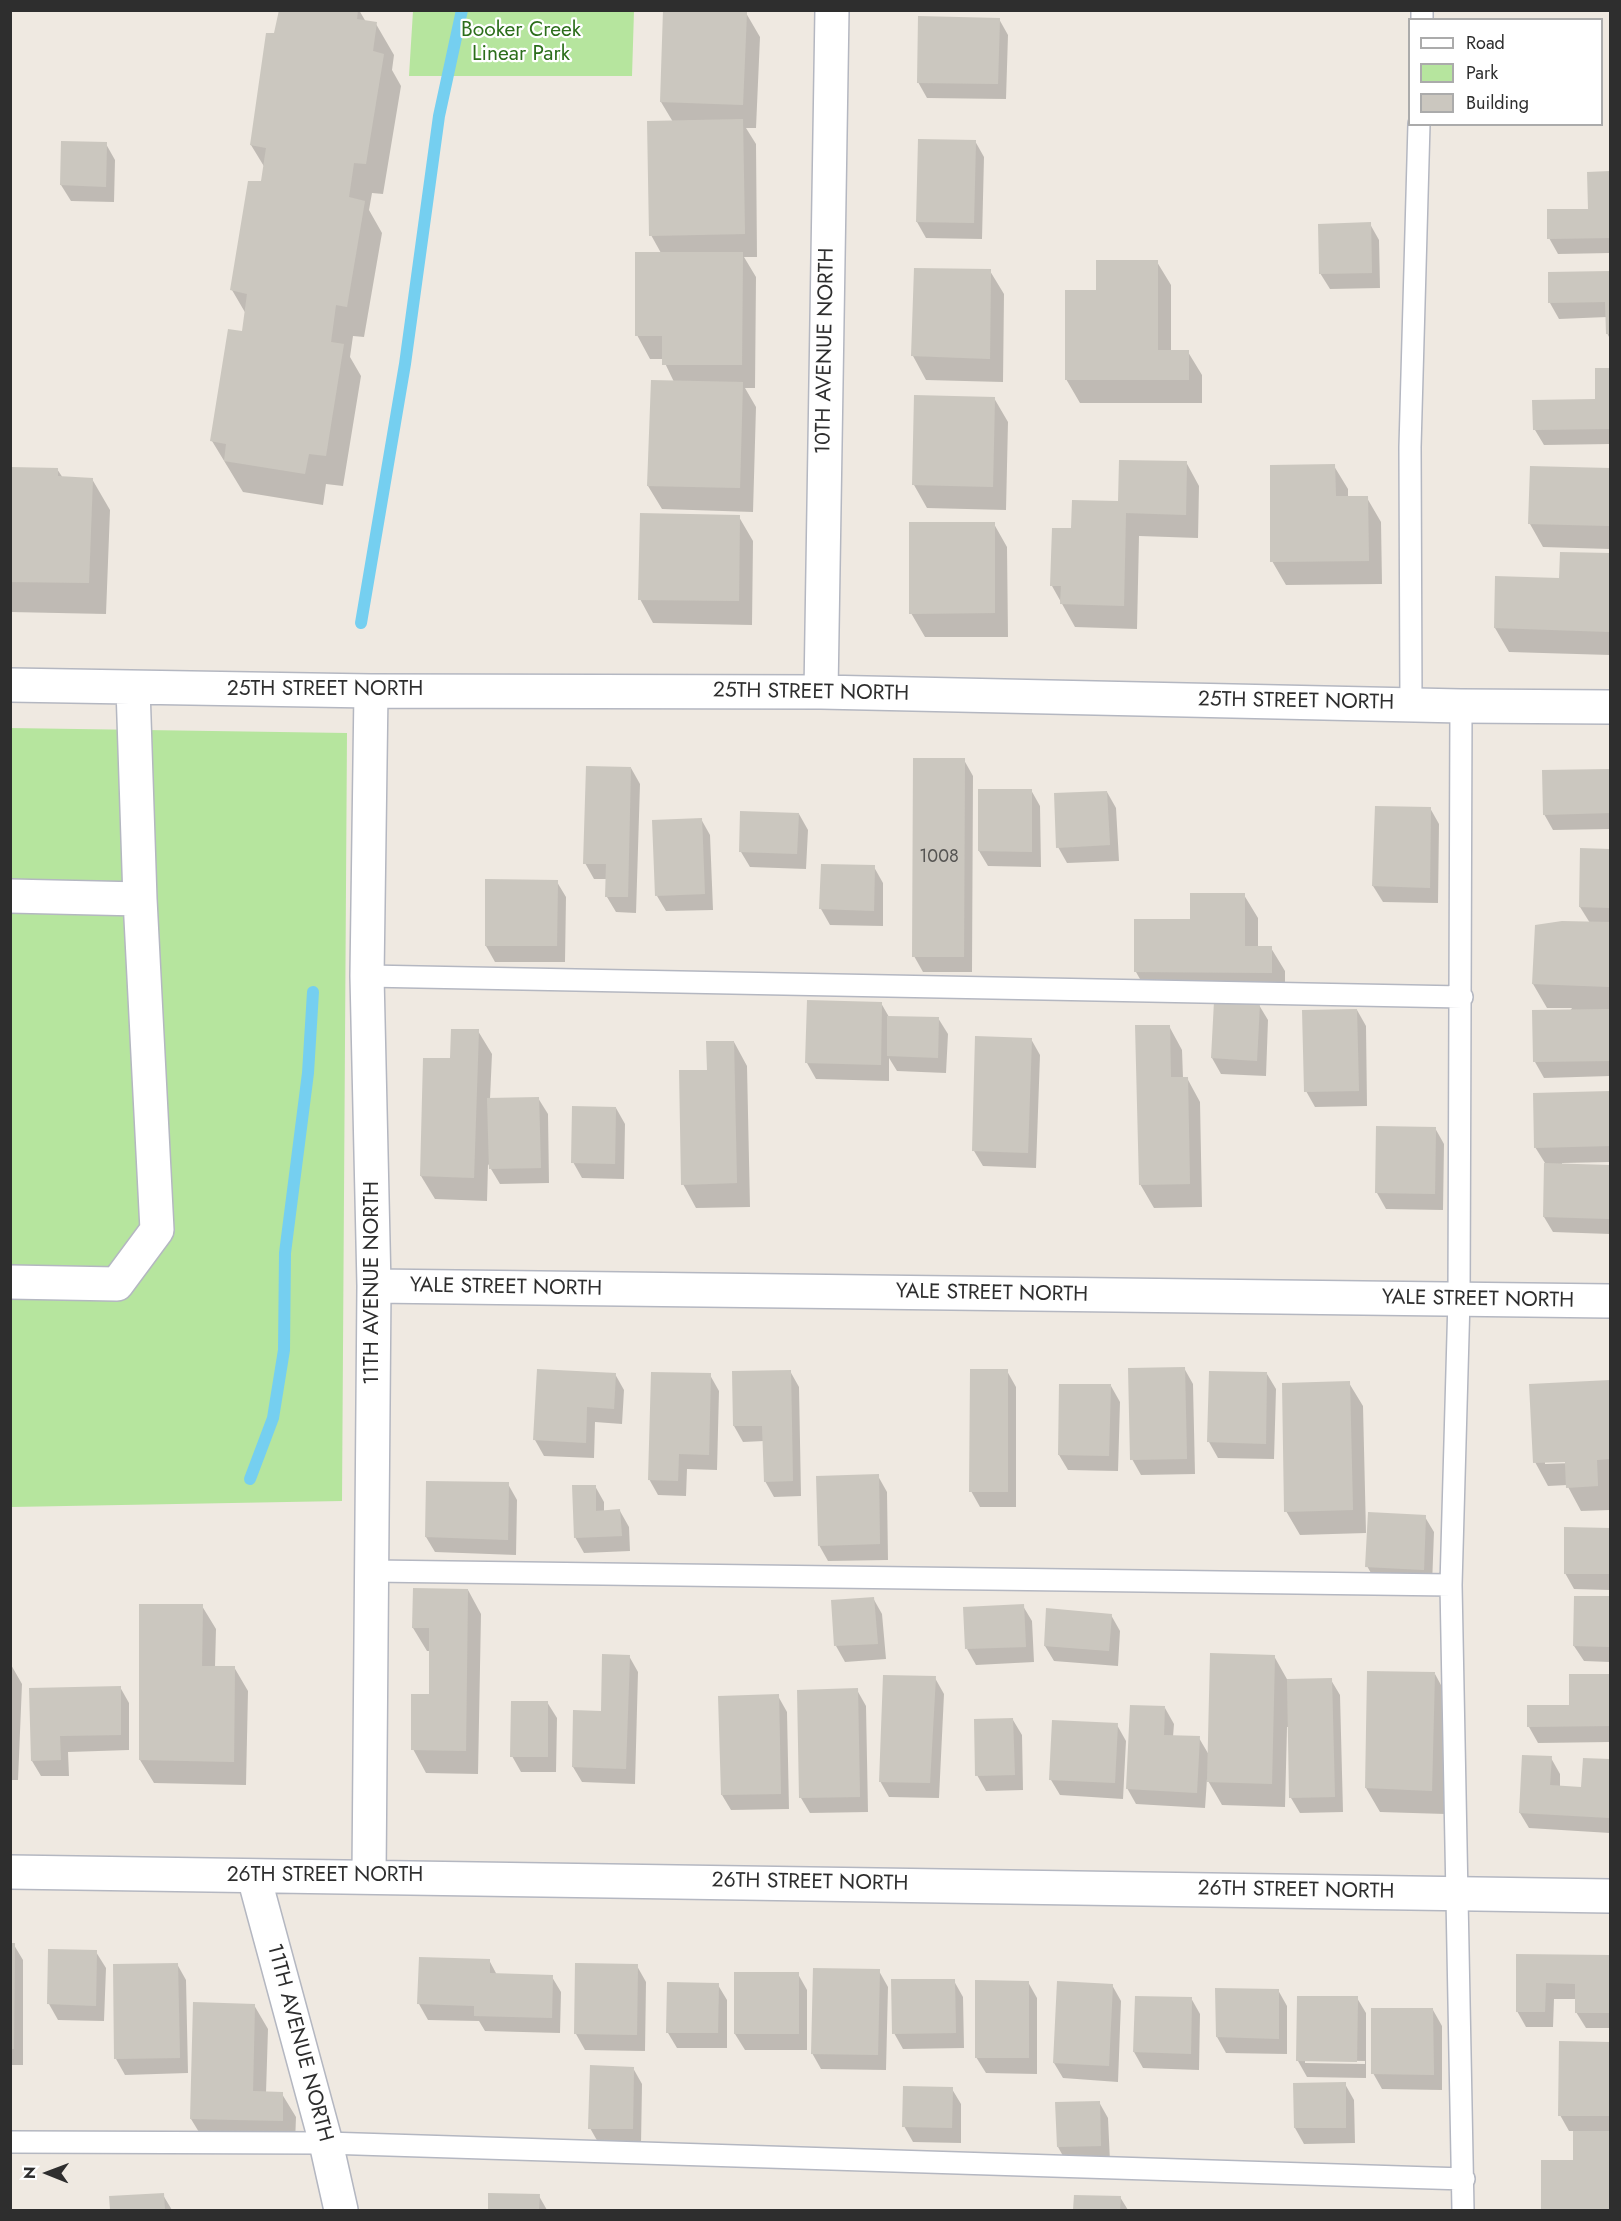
<!DOCTYPE html>
<style>
body{margin:0}
#map{position:relative;width:1621px;height:2221px;overflow:hidden;background:#efe9e1;font-family:Jost,sans-serif}
canvas{display:block}
.frame{position:absolute;inset:0;border:12px solid #2e2e2e;pointer-events:none}
.legend{position:absolute;left:1408px;top:18px;width:195px;height:108px;box-sizing:border-box;background:#fff;border:2px solid #ababab;margin:0;padding:8px 10px;list-style:none;font-size:18px;color:#2e2e2e}
.legend li{display:flex;align-items:center;gap:12px;height:30px}
.legend b{width:30px;border:2px solid #ababab}
.north{position:absolute;left:18px;top:2143px;width:60px;height:60px;-webkit-text-stroke:4px #fff;paint-order:stroke;rotate:271deg;font-size:16px;font-weight:700;line-height:24px;text-align:center;color:#2e2e2e}
.north::after{content:'';display:block;margin:auto;width:21px;height:27px;background:#2e2e2e;clip-path:polygon(50% 0,100% 100%,50% 72%,0 100%)}
</style>
<div id="map">
<canvas width="1621" height="2221"></canvas>
<div class="frame"></div>
<ul class="legend">
<li><b style="height:8px;background:#fff"></b>Road</li>
<li><b style="height:16px;background:#b6e59e"></b>Park</li>
<li><b style="height:16px;background:#cbc7bf"></b>Building</li>
</ul>
<div class="north">N</div>
</div>
<script>
const g = document.querySelector('canvas').getContext('2d');
g.lineJoin = 'round';
function fillPath(path, color) { g.fillStyle = color; g.fill(path, 'evenodd'); }
const shape = rows => new Path2D(rows.map(r => 'M' + r).join(''));
function strokePath(path, color, width, dash) { g.strokeStyle = color; g.lineWidth = width; g.lineCap = dash ? 'butt' : 'round'; g.setLineDash(dash || []); g.stroke(path); }
function drawText(font, color, halo, rows, align = 'center') {
  g.font = font + ' Jost,sans-serif'; g.lineWidth = 4.5; g.setLineDash([]); g.textBaseline = 'middle'; g.strokeStyle = halo; g.fillStyle = color; for (const [text, x, y, turn = 0] of rows) {
    g.save(); g.translate(x, y); g.rotate((+turn || 0) * Math.PI / 180); g.textAlign = isNaN(turn) ? turn : align; if (halo) g.strokeText(text, 0, 0); g.fillText(text, 0, 0); g.restore();
  }
}
fillPath(shape([
 [413,11,634,11,632,76,409,76],
 [10,728,347,733,342,1501,11,1507]
]), '#b6e59e');
fillPath(shape([
 [305,10,359,10,366,22,376,24,394,55,392,70,401,86,383,194,372,193,369,210,382,233,364,337,353,336,350,357,361,376,343,486,326,484,323,505,243,492,212,441,243,332,246,314,232,290,265,168,251,145,275,35],
 [746,13,760,37,756,128,746,128,756,144,757,257,744,257,756,277,755,388,745,388,756,407,753,512,662,509,648,486,674,382,663,359,650,359,637,335,661,253,651,235,673,122,661,102],
 [999,19,1008,35,1006,99,927,98,918,82],
 [975,141,984,157,982,239,926,238,917,222],
 [62,143,106,144,115,160,114,202,71,201,61,185],
 [1588,173,1610,173,1610,253,1558,254,1549,238,1589,210],
 [1370,224,1379,240,1380,288,1330,289,1320,273],
 [1157,262,1171,285,1171,352,1188,352,1202,375,1202,403,1080,403,1066,379,1098,291],
 [990,271,1004,294,1003,382,926,380,913,356],
 [1610,272,1610,339,1607,333,1607,317,1559,319,1550,303,1550,274],
 [1610,369,1610,444,1544,445,1535,430,1597,400,1597,370],
 [994,398,1008,422,1006,510,927,508,914,485],
 [1186,462,1199,486,1198,538,1139,536,1137,629,1075,627,1052,586,1073,530],
 [1334,466,1348,489,1348,498,1367,498,1381,522,1382,584,1286,585,1272,561],
 [1531,468,1610,470,1610,549,1543,547,1530,524],
 [10,469,57,469,63,478,92,479,110,510,106,614,10,612],
 [739,517,753,541,752,625,653,623,640,599],
 [994,524,1007,547,1008,637,925,637,911,613],
 [1561,554,1610,555,1610,655,1509,652,1495,628,1496,578,1561,580],
 [964,760,973,776,972,972,923,972,914,956],
 [631,768,640,784,636,913,616,912,607,897,607,879,594,879,585,863],
 [1610,770,1610,829,1553,830,1544,814,1544,772],
 [1031,790,1040,806,1041,867,988,866,979,851],
 [1107,792,1116,808,1119,861,1067,863,1058,847],
 [1430,808,1439,824,1438,903,1383,902,1373,886],
 [799,814,808,830,806,869,750,867,741,852],
 [701,819,710,835,713,910,666,911,657,896],
 [1581,850,1610,850,1610,1076,1544,1078,1535,1062,1572,1008,1547,1008,1533,984,1590,923,1580,907],
 [874,867,883,883,883,926,830,925,821,909],
 [557,882,566,897,565,962,495,962,486,946],
 [1244,895,1258,918,1258,947,1271,948,1285,971,1285,996,1149,995,1136,972,1191,921],
 [881,1003,889,1017,938,1018,948,1034,946,1073,897,1071,889,1058,889,1081,816,1079,807,1063],
 [1259,1005,1268,1020,1266,1076,1221,1074,1212,1058],
 [1357,1010,1366,1026,1367,1106,1315,1107,1306,1091],
 [1169,1026,1182,1050,1183,1078,1187,1078,1200,1102,1202,1207,1154,1208,1140,1184],
 [478,1031,492,1054,490,1099,538,1098,548,1114,549,1183,500,1184,488,1164,487,1201,435,1199,421,1176,452,1060],
 [1031,1039,1040,1055,1036,1168,983,1166,974,1151],
 [734,1042,747,1066,750,1207,696,1208,683,1184,708,1071],
 [1610,1093,1610,1162,1562,1163,1562,1165,1610,1166,1610,1234,1553,1232,1544,1217,1545,1163,1535,1147,1534,1094],
 [616,1108,625,1124,624,1179,582,1178,573,1162],
 [1435,1128,1444,1144,1443,1210,1386,1209,1377,1193],
 [1184,1368,1193,1384,1195,1474,1141,1475,1132,1459],
 [790,1371,799,1387,801,1496,774,1497,765,1481,764,1441,743,1442,734,1426],
 [1007,1371,1016,1387,1016,1507,980,1507,971,1491],
 [615,1374,624,1390,622,1424,595,1422,594,1458,544,1456,535,1440],
 [1267,1374,1276,1389,1274,1459,1218,1458,1209,1442],
 [710,1375,719,1391,717,1470,687,1469,686,1496,658,1495,649,1479],
 [1610,1381,1610,1510,1581,1511,1567,1485,1548,1486,1535,1462,1531,1385],
 [1573,1460,1573,1463,1545,1464,1545,1461],
 [1349,1383,1363,1406,1366,1533,1300,1535,1286,1511],
 [1111,1386,1120,1402,1118,1471,1068,1470,1059,1455],
 [878,1476,887,1492,888,1560,828,1561,819,1545],
 [508,1484,517,1500,516,1555,435,1552,426,1537],
 [595,1486,604,1502,604,1512,620,1511,629,1527,630,1551,584,1553,575,1537],
 [1425,1517,1434,1532,1432,1585,1376,1582,1367,1566],
 [1565,1529,1610,1530,1610,1590,1574,1589,1565,1573],
 [468,1590,481,1614,478,1774,426,1773,413,1749,430,1696,431,1651,427,1651,413,1628],
 [1576,1597,1610,1598,1610,1662,1584,1661,1574,1646],
 [873,1598,882,1614,886,1659,845,1662,836,1646],
 [202,1606,216,1629,215,1667,234,1667,248,1691,246,1785,154,1783,140,1760],
 [1023,1606,1032,1621,1034,1662,976,1665,967,1649],
 [1111,1615,1120,1631,1118,1666,1054,1661,1045,1646],
 [629,1656,638,1672,635,1784,582,1782,573,1767],
 [1274,1656,1288,1681,1331,1680,1340,1695,1343,1812,1300,1813,1291,1798,1289,1727,1287,1727,1285,1807,1222,1805,1207,1779,1205,1808,1136,1804,1127,1788,1165,1708,1174,1724,1173,1737,1199,1738,1209,1755],
 [10,1663,22,1684,18,1780,10,1780],
 [1435,1674,1448,1698,1445,1814,1380,1812,1366,1788],
 [1571,1676,1610,1676,1610,1742,1538,1743,1529,1727,1571,1706],
 [935,1678,944,1694,939,1798,889,1797,880,1781],
 [120,1687,129,1703,129,1750,68,1752,69,1776,41,1776,32,1761,30,1689],
 [857,1690,866,1706,868,1812,810,1813,801,1798],
 [778,1696,787,1712,789,1809,731,1810,722,1795],
 [547,1702,557,1718,556,1772,521,1772,512,1756],
 [1013,1720,1022,1735,1023,1790,986,1791,977,1775],
 [1117,1725,1126,1741,1123,1799,1060,1795,1051,1780],
 [1551,1758,1560,1774,1560,1787,1582,1789,1584,1759,1610,1761,1610,1833,1529,1828,1520,1813],
 [10,1945,14,1945,23,1960,23,2065,10,2065],
 [96,1952,106,1968,104,2021,58,2020,49,2004],
 [1518,1955,1610,1957,1610,2028,1586,2028,1576,2012,1576,1999,1554,1999,1553,2027,1526,2027,1517,2011],
 [421,1958,489,1960,497,1975,552,1977,561,1992,560,2033,485,2031,479,2021,428,2020,419,2004],
 [177,1964,186,1980,188,2073,125,2075,116,2059],
 [637,1966,646,1982,645,2051,585,2050,576,2034],
 [879,1971,888,1987,886,2070,821,2069,812,2053],
 [798,1974,807,1990,807,2050,745,2050,735,2034],
 [954,1981,963,1997,964,2048,903,2049,894,2033],
 [1028,1982,1037,1998,1037,2074,986,2073,976,2057],
 [718,1985,727,2000,727,2048,677,2048,668,2033],
 [1112,1985,1121,2001,1118,2082,1063,2078,1054,2063],
 [1217,1989,1278,1990,1287,2006,1287,2054,1226,2053,1217,2037],
 [1191,1998,1200,2014,1199,2070,1143,2068,1134,2052],
 [1357,1998,1366,2013,1366,2078,1307,2077,1298,2061],
 [1305,2060,1365,2061,1365,2064,1305,2063],
 [254,2005,268,2029,266,2093,282,2094,296,2117,295,2144,205,2142,191,2119],
 [1433,2010,1442,2026,1442,2090,1382,2089,1373,2073],
 [1560,2043,1610,2044,1610,2210,1542,2210,1543,2161,1574,2161,1575,2131,1569,2131,1560,2115],
 [633,2068,642,2084,641,2145,599,2144,590,2128],
 [1345,2084,1354,2100,1355,2143,1304,2144,1295,2128],
 [952,2089,961,2104,961,2143,913,2142,904,2126],
 [1099,2102,1108,2118,1110,2162,1067,2163,1058,2147],
 [490,2194,539,2196,547,2210,489,2210],
 [163,2195,172,2210,111,2210,111,2197],
 [1075,2196,1120,2197,1128,2210,1075,2210]
]), '#0003');
strokePath(shape([
 [361,623,405,364,439,116,462,10],
 [250,1479,273,1418,284,1350,285,1253,308,1073,313,992]
]), '#75cff0', 12);
fillPath(shape([
 [279,10,358,10,357,19,377,22,373,51,384,54,366,164,354,163,349,197,365,201,347,307,336,305,331,342,344,344,326,456,309,454,305,474,224,461,226,444,210,441,228,329,242,331,247,294,230,290,248,181,261,181,266,148,250,145,266,33,274,33],
 [663,10,747,12,743,105,660,102],
 [918,16,1000,18,998,84,917,83],
 [743,119,745,234,649,236,647,121],
 [918,139,976,140,974,223,916,222],
 [61,141,107,142,106,187,60,185],
 [1610,171,1610,238,1547,239,1547,209,1588,209,1587,172],
 [1371,222,1372,273,1319,274,1318,224],
 [635,252,743,252,742,365,662,365,662,336,635,336],
 [1096,260,1158,260,1158,350,1189,350,1189,380,1065,380,1065,290,1096,290],
 [914,268,991,269,990,359,911,356],
 [1610,271,1610,334,1606,334,1605,302,1548,303,1548,272],
 [1595,368,1610,368,1610,429,1533,430,1532,400,1595,399],
 [651,380,743,382,740,488,647,486],
 [914,395,995,397,993,487,912,485],
 [1119,460,1187,461,1186,515,1126,513,1124,606,1060,604,1061,586,1050,586,1052,528,1071,528,1072,500,1118,501],
 [1335,464,1336,496,1368,496,1369,561,1270,562,1270,465],
 [1530,466,1610,468,1610,526,1528,524],
 [10,467,58,468,58,476,93,478,89,583,10,582],
 [640,513,740,515,739,601,638,600],
 [909,522,995,522,995,613,909,614],
 [1560,552,1610,553,1610,632,1494,628,1495,576,1559,578],
 [913,758,965,758,964,957,912,957],
 [586,766,631,767,628,897,605,897,606,864,583,864],
 [1610,769,1610,813,1543,815,1542,770],
 [978,789,1032,789,1032,852,978,851],
 [1107,791,1110,845,1056,848,1054,793],
 [1375,806,1431,807,1430,888,1372,886],
 [740,811,799,813,797,854,739,852],
 [702,818,705,894,655,896,652,820],
 [1580,848,1610,849,1610,908,1579,907],
 [821,864,875,865,874,911,819,909],
 [485,879,558,880,557,946,485,946],
 [1190,893,1245,893,1245,946,1272,946,1272,973,1134,972,1134,919,1190,919],
 [1562,921,1610,922,1610,987,1532,984,1535,925],
 [807,1000,882,1002,881,1065,805,1063],
 [1214,1001,1260,1003,1257,1061,1211,1058],
 [1357,1009,1359,1091,1304,1092,1302,1010],
 [1610,1009,1610,1061,1533,1062,1532,1010],
 [887,1016,939,1017,938,1058,887,1056],
 [1135,1025,1170,1025,1171,1077,1188,1077,1190,1184,1139,1185],
 [451,1029,479,1029,474,1178,420,1176,423,1058,450,1058],
 [975,1036,1032,1038,1028,1153,972,1151],
 [706,1041,734,1041,737,1183,681,1185,679,1070,707,1070],
 [1610,1091,1610,1146,1534,1148,1533,1093],
 [539,1097,541,1168,489,1169,487,1098],
 [572,1106,616,1107,615,1164,571,1163],
 [1376,1126,1436,1127,1435,1194,1375,1193],
 [1544,1163,1610,1165,1610,1219,1543,1217],
 [1185,1367,1187,1459,1130,1460,1128,1368],
 [537,1369,616,1373,614,1409,587,1407,586,1443,533,1440],
 [970,1369,1008,1369,1008,1492,969,1492],
 [791,1370,793,1481,764,1482,762,1426,733,1426,732,1371],
 [1209,1371,1267,1372,1266,1444,1207,1442],
 [651,1372,711,1373,709,1455,679,1454,678,1481,648,1480],
 [1610,1380,1610,1459,1597,1460,1598,1486,1566,1488,1565,1462,1533,1463,1529,1384],
 [1350,1381,1353,1510,1284,1512,1282,1383],
 [1059,1384,1111,1384,1109,1456,1058,1455],
 [879,1474,880,1544,818,1546,816,1476],
 [426,1481,509,1482,508,1540,425,1537],
 [572,1485,596,1485,596,1511,620,1509,622,1536,574,1538],
 [1368,1512,1426,1515,1424,1570,1365,1567],
 [1564,1527,1610,1528,1610,1574,1564,1574],
 [413,1588,468,1589,466,1751,411,1750,411,1694,429,1694,429,1628,412,1628],
 [1574,1596,1610,1596,1610,1647,1573,1646],
 [874,1597,878,1644,834,1646,831,1600],
 [139,1604,203,1604,202,1666,235,1666,234,1762,139,1760],
 [1024,1604,1026,1647,965,1649,963,1607],
 [1046,1608,1112,1614,1109,1651,1044,1646],
 [1210,1653,1275,1655,1272,1784,1207,1782],
 [602,1654,630,1655,626,1769,572,1767,573,1710,601,1711],
 [1367,1671,1435,1672,1432,1791,1365,1788],
 [1569,1674,1610,1674,1610,1726,1527,1727,1527,1705,1569,1705],
 [883,1675,936,1676,930,1783,879,1782],
 [1332,1678,1335,1797,1289,1798,1287,1679],
 [121,1686,121,1735,60,1736,61,1760,31,1761,29,1688],
 [858,1688,860,1797,799,1798,797,1690],
 [779,1694,781,1794,721,1795,718,1696],
 [511,1701,548,1701,548,1757,510,1757],
 [1130,1705,1165,1706,1164,1735,1200,1736,1197,1793,1126,1789],
 [1013,1718,1015,1775,975,1776,974,1719],
 [1052,1720,1118,1723,1115,1783,1049,1780],
 [1522,1755,1552,1756,1550,1785,1581,1787,1583,1758,1610,1759,1610,1818,1519,1813],
 [10,1943,15,1943,14,2049,10,2049],
 [48,1949,97,1950,96,2006,47,2004],
 [1516,1954,1610,1955,1610,2013,1575,2013,1575,1984,1546,1983,1545,2012,1516,2012],
 [419,1957,490,1959,490,1973,553,1975,552,2018,474,2016,474,2006,417,2004],
 [178,1963,180,2058,114,2059,113,1964],
 [575,1963,638,1964,637,2035,574,2034],
 [813,1968,880,1969,878,2055,811,2054],
 [734,1972,799,1972,799,2034,734,2034],
 [891,1979,955,1979,956,2033,892,2034],
 [975,1980,1029,1981,1029,2058,975,2058],
 [1057,1981,1113,1984,1109,2066,1053,2063],
 [667,1982,719,1983,718,2033,666,2033],
 [1215,1988,1279,1989,1279,2039,1216,2037],
 [1135,1996,1192,1997,1191,2054,1133,2052],
 [1297,1996,1358,1996,1357,2062,1296,2061],
 [193,2002,255,2004,253,2091,283,2092,283,2121,190,2119],
 [1371,2008,1433,2008,1434,2075,1371,2074],
 [1559,2041,1610,2042,1610,2116,1558,2116],
 [590,2065,634,2067,633,2129,588,2129],
 [1346,2082,1346,2128,1294,2128,1293,2083],
 [903,2086,953,2087,952,2128,902,2127],
 [1100,2101,1101,2146,1057,2147,1055,2102],
 [1573,2131,1610,2131,1610,2210,1541,2210,1541,2160,1573,2160],
 [164,2193,165,2210,110,2210,109,2196],
 [488,2193,540,2194,539,2210,488,2210],
 [1074,2195,1121,2196,1120,2210,1073,2210]
]), '#cbc7bf');
const service = shape([
 [1422,20,1422,10],
 [1411,705,1410,447,1419,124],
 [1461,706,1459,1299,1451,1585,1463,2210],
 [367,976,1462,997],
 [372,1571,1451,1585],
 [10,2142,326,2143,1464,2179]
]);
const minor = shape([
 [10,685,371,691,821,692,1461,706,1610,707],
 [821,692,832,10],
 [10,896,140,899],
 [10,1282,117,1284,157,1230,140,899,133,688],
 [374,1286,1610,1301],
 [10,1872,1610,1896],
 [369,1875,374,1286,367,976,371,691],
 [254,1877,326,2143,341,2210]
]);
strokePath(service, '#b4b7c1', 24);
strokePath(minor, '#b4b7c1', 36);
strokePath(service, '#fff', 21);
strokePath(minor, '#fff', 33);
drawText('18px', '#555452', null, [
 ["1008",939,858]
]);
drawText('21px', '#2c6e1b', '#fff', [
 ["Booker Creek",521,31],
 ["Linear Park",521,55]
]);
drawText('21px', '#2e2e2e', '#fff', [
 ["10TH AVENUE NORTH",826,351,-89],
 ["25TH STREET NORTH",325,690],
 ["25TH STREET NORTH",811,693,1],
 ["25TH STREET NORTH",1296,702,1],
 ["11TH AVENUE NORTH",373,1283,-90],
 ["YALE STREET NORTH",506,1288,1],
 ["YALE STREET NORTH",992,1294,1],
 ["YALE STREET NORTH",1478,1300,1],
 ["26TH STREET NORTH",325,1876],
 ["26TH STREET NORTH",810,1883,1],
 ["26TH STREET NORTH",1296,1891,1],
 ["11TH AVENUE NORTH",299,2043,75]
]);
</script>
